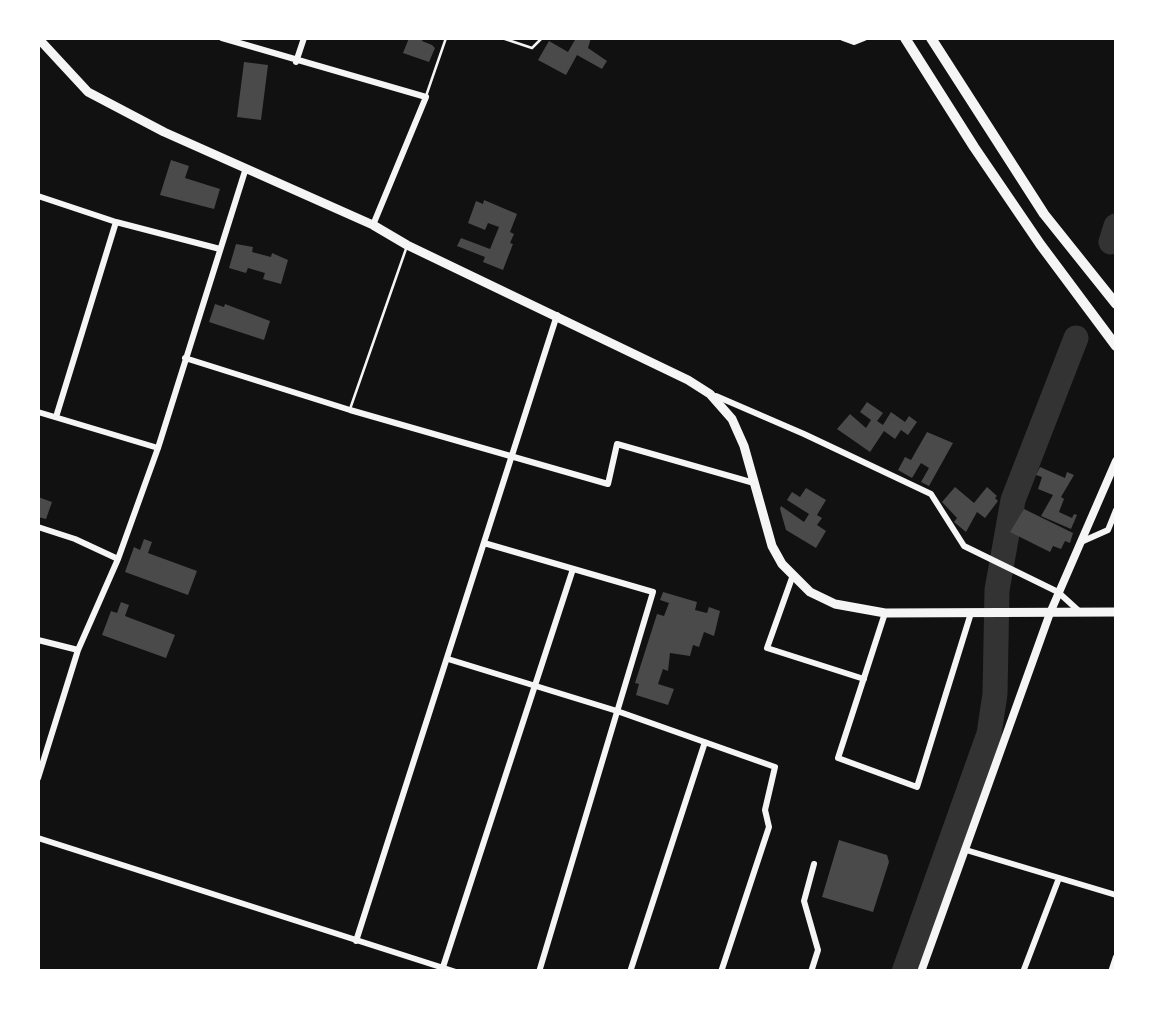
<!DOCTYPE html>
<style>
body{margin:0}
#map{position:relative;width:1154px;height:1009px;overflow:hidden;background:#111;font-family:"DM Sans",sans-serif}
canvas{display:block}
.frame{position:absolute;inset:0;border:40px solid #fff;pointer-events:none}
</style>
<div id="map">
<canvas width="1154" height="1009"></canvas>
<div class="frame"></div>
</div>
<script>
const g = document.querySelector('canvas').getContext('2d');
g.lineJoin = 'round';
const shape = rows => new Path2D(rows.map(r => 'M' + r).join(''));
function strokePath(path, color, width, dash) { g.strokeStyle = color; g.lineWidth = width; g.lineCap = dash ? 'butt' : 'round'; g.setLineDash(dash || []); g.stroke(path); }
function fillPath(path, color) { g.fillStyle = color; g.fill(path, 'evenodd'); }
strokePath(shape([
 [1111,242,1116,226],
 [904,972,989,734,995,694,997,590,1013,500,1076,338]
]), '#333', 25);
fillPath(shape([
 [409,38,423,38,422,41,432,45,435,48,429,62,403,53],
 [576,38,591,38,588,48,607,61,602,69,577,55,566,75,538,60,549,41,568,52],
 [244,62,268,65,261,120,237,117],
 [171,160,189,166,185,178,220,189,214,209,160,195],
 [484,200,517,214,510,232,514,234,510,243,513,244,503,270,483,262,485,257,457,246,461,238,490,249,499,227,488,223,485,230,468,223,476,201,483,204],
 [236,244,253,247,252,252,271,257,272,253,288,260,281,284,263,279,265,273,248,268,246,273,229,268],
 [215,304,224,307,225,304,270,321,264,340,209,322],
 [867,402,883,413,877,421,883,425,891,412,905,422,909,416,917,422,908,435,901,430,895,439,884,431,870,452,837,429,850,414,866,428,871,420,860,412],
 [927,432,953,443,929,486,921,482,929,468,921,463,912,478,898,470,905,457,911,460],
 [1040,467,1065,478,1067,472,1074,475,1061,497,1064,499,1059,512,1072,518,1074,514,1077,515,1071,529,1041,516,1053,495,1038,489,1042,477,1036,475],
 [955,487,974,503,987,487,997,496,995,498,998,501,985,518,977,512,966,532,954,522,957,518,942,502],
 [806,488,826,500,817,515,822,518,817,525,826,531,816,548,786,530,780,509,781,506,804,522,809,514,787,500,792,492,800,497],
 [38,497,52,502,46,519,38,517],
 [1024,509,1073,533,1070,543,1065,541,1061,549,1053,546,1050,552,1010,532],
 [144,539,152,542,148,553,197,571,188,595,125,572,134,547,140,550],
 [663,592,697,602,695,610,707,613,709,607,720,611,714,636,704,632,699,647,693,645,690,656,670,653,668,671,663,669,658,684,674,689,668,705,636,695,639,684,635,683,657,614,664,616,669,603,660,600],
 [121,602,129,605,125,616,175,635,166,658,102,635,111,611,117,613],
 [839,840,887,855,889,862,873,912,822,897]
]), '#4a4a4a');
strokePath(shape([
 [502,38,532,48,542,38],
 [426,96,446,38],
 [350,409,407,246]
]), '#f5f5f5', 2.5);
strokePath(shape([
 [222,38,426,97,373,225],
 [843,38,854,42,864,38],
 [296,62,304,38],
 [38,196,116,222,220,249],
 [185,358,350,410,608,484,617,444,754,483],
 [716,396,804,434,931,494,964,546,1058,592,1080,612],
 [38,412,158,448],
 [56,417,116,222],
 [38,527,75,539,118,559],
 [1081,542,1108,530,1116,510],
 [484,543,653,592,539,972],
 [793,575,767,648,864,679],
 [885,613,838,758,917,787,971,613],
 [38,640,78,650],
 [448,659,617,711,775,767,765,810,769,827,721,972],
 [38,778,78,650,118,559,158,448,245,171],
 [38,838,456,972],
 [966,850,1116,895],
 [356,941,557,315],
 [443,967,573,569],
 [630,972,705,742],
 [811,972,818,950,804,901,814,864],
 [1023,972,1059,878],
 [1111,972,1116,957]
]), '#f5f5f5', 6);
strokePath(shape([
 [921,972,1050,613,1116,461]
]), '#f5f5f5', 8);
strokePath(shape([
 [38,38,88,92,164,132,373,225,407,245,688,380,710,394,732,419,744,446,772,546,782,564,810,592,835,604,885,613,1116,612]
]), '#f5f5f5', 9);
strokePath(shape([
 [905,38,974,147,1040,244,1116,346],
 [931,38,1044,214,1116,304]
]), '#f5f5f5', 10);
</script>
